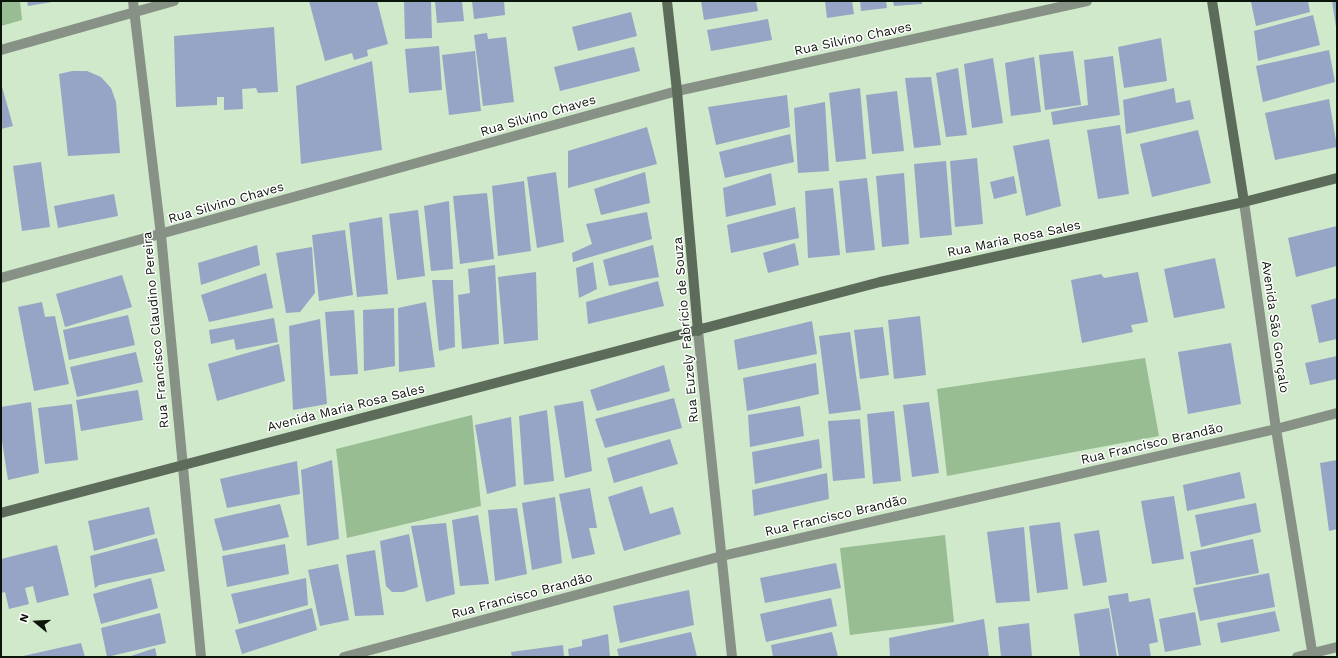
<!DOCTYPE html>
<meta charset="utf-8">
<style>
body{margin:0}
#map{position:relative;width:1338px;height:658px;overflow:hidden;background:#cfe9ca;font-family:"Work Sans",sans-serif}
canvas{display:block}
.frame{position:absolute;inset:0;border:2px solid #0c150a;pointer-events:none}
.north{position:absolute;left:16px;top:602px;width:40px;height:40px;-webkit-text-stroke:3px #fff;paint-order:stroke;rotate:288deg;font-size:11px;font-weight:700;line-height:16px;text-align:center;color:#0c150a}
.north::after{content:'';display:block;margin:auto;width:14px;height:18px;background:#0c150a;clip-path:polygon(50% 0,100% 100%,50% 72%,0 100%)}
</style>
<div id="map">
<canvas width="1338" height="658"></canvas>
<div class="frame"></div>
<div class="north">N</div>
</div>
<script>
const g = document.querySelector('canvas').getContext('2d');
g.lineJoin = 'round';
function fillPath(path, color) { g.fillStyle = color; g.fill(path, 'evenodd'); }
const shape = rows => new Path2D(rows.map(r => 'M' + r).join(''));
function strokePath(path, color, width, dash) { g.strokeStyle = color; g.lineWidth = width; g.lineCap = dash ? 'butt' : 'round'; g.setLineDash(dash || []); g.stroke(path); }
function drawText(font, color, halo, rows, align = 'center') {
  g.font = font + ' "Work Sans",sans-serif'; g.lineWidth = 3; g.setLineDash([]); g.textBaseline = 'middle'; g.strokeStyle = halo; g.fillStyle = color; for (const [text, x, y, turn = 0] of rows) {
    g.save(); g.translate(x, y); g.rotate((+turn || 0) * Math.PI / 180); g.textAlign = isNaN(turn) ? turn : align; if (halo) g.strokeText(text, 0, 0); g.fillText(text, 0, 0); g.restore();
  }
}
fillPath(shape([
 [1,1,20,1,22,20,1,26],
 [1145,358,1159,436,947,476,937,389],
 [472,415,481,506,347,538,336,449],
 [945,535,954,622,850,635,840,548]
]), '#99bd93');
fillPath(shape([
 [27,1,52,1,52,2,28,6],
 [309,1,377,1,388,44,367,50,368,56,354,60,352,53,325,61],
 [404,1,431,1,432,38,405,39],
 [435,1,462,1,464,21,437,23],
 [472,1,504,1,505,15,474,19],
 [701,1,756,1,758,11,704,20],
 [825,1,852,1,854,14,827,18],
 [860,1,886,1,887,8,861,11],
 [893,1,922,1,922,4,894,6],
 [1255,1,1308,1,1310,12,1256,26,1251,2],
 [1332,1,1337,1,1337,27,1336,27],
 [631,12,637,36,578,51,572,27],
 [1313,15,1320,45,1258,61,1254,31],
 [768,19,772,40,711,51,707,30],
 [274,27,278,92,258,93,256,88,242,89,243,109,224,110,224,97,217,97,217,105,176,107,174,36],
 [487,33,488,39,506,37,514,102,483,106,474,35],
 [1161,38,1167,81,1124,88,1118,47],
 [439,46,442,90,409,93,405,49],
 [634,47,640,71,560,91,554,67],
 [1329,50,1335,82,1263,102,1256,66],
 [475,51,481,111,449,115,442,55],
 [1073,51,1081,105,1045,110,1039,55],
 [1113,56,1120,115,1053,125,1051,112,1088,105,1084,60],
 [1034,57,1041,112,1011,116,1005,63],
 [993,58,1003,123,972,128,964,64],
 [372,61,382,150,301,164,296,86],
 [958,68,967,135,946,137,936,73],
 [72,71,87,71,101,77,111,88,116,102,120,153,68,156,59,74],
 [931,77,941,145,914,148,905,78],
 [1,83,13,126,1,129],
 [860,88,866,159,836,162,829,93],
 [1174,88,1176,103,1190,100,1194,119,1126,134,1123,100],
 [897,91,904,151,872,154,866,95],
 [787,95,790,127,716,145,708,107],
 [1329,99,1337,147,1275,160,1265,113],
 [825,102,829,171,798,173,794,108],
 [1120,125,1129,194,1098,199,1087,130],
 [647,127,657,164,568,188,568,151],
 [1198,130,1211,183,1152,197,1140,144],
 [790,134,794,162,725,178,719,152],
 [1049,139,1061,206,1026,216,1013,146],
 [977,158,983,224,955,227,950,161],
 [946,161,952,235,920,238,914,164],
 [41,162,50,227,22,231,13,166],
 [556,172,564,242,537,248,527,177],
 [645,172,650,203,601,215,594,189],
 [771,173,776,205,726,217,723,188],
 [904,173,909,244,882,247,876,176],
 [1014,176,1017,193,994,199,990,182],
 [867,178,875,250,846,253,839,181],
 [524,181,531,251,498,256,492,186],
 [833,188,840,255,808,258,805,191],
 [487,193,494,259,460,264,453,196],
 [114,194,118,216,58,228,54,206],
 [449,201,453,269,431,271,424,206],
 [795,207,799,238,731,253,727,225],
 [418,210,425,276,397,280,389,214],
 [647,212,652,239,573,262,572,253,592,244,586,224],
 [382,217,388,294,357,297,349,223],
 [1337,226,1337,266,1296,277,1288,238],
 [345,230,353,295,319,301,312,235],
 [795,243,799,265,768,273,763,253],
 [257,245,260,265,201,285,198,263],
 [653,245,659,277,609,286,603,260],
 [312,247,315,293,300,312,286,313,276,253],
 [1215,258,1225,308,1174,318,1164,269],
 [593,262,597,289,579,298,576,268],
 [495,265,499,344,462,349,458,295,470,293,468,269],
 [536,272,538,340,504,344,498,277],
 [1138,272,1148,322,1131,325,1133,332,1082,343,1071,280,1101,274,1104,278],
 [266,273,273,308,209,322,201,295],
 [122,275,132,307,65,327,56,294],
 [432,280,453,280,455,347,439,351],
 [658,281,664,306,588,324,586,302],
 [1337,298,1337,339,1319,343,1311,305],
 [42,302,45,317,55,316,69,384,34,391,18,307],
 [426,302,435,367,399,372,398,308],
 [394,308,395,366,364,371,363,310],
 [354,310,358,374,330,376,325,312],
 [128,315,135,345,69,360,63,330],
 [920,316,926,375,894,379,888,320],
 [274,318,278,342,236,350,234,339,211,344,209,330],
 [320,319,327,404,293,410,289,326],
 [812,321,817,354,738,370,734,340],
 [883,327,889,375,860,379,854,330],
 [850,332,861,410,829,414,819,336],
 [1231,343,1241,404,1188,414,1178,352],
 [279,344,285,381,217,401,208,364],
 [136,352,143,382,77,397,70,367],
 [1337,356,1337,379,1310,385,1305,363],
 [816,363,819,394,747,411,743,378],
 [664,365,670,391,597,411,590,390],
 [138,390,143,420,81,431,76,400],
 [674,398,682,428,605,448,595,419],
 [583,401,592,471,565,478,554,406],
 [31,402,39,473,8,480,1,435,1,407],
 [929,402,939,473,912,477,903,405],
 [72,404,78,460,45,464,38,408],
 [800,406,804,436,750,447,748,415],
 [547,410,554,481,524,485,519,416],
 [894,411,901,481,873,484,867,414],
 [511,417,516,486,487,494,475,425],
 [860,419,865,478,833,481,828,421],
 [670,439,678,464,614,483,607,458],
 [819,439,822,468,755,484,752,452],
 [332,460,339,539,307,546,301,470],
 [1337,460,1337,529,1329,531,1320,463],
 [297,461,300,494,227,508,220,479],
 [1240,472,1245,498,1187,511,1183,485],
 [827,473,829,499,754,516,752,490],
 [642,486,650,514,673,507,681,534,624,551,608,497],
 [590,488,597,528,589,528,595,554,572,559,559,494],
 [1174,496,1184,559,1152,564,1141,501],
 [555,497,562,563,532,570,522,503],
 [1256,503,1261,532,1201,547,1195,515],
 [280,504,289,537,223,551,214,519],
 [149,507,155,534,94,551,88,521],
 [517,508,527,574,495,581,488,510],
 [478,515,489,584,460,586,452,520],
 [1060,522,1068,589,1037,593,1029,526],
 [446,523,455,594,426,602,411,526],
 [1024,527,1030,601,996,603,987,532],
 [1099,530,1107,582,1083,586,1074,534],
 [409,534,418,587,403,592,392,592,386,586,380,541],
 [157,538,165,571,99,585,95,588,90,556],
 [1253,539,1259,573,1196,585,1190,552],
 [285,544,289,574,227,587,222,556],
 [57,545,69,595,37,603,33,586,25,588,29,604,9,609,5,592,1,593,1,559],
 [375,550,384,615,355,616,346,555],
 [836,563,841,588,765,603,760,578],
 [338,564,349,620,320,626,308,570],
 [1269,573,1275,607,1200,621,1193,588],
 [151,578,158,608,101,624,93,594],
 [306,578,308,605,239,624,231,594],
 [689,590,694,625,620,643,613,606],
 [1128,593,1129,602,1150,598,1158,642,1149,644,1151,657,1119,657,1108,596],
 [831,598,837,626,766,642,760,614],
 [312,608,317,630,242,654,235,630],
 [1109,608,1117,657,1080,657,1074,614],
 [1275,611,1280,631,1221,643,1217,623],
 [1195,612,1201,645,1165,652,1159,619],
 [160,613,166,643,107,657,101,628],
 [984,619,989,657,890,657,889,638],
 [1029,623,1032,657,1001,657,998,627],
 [691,632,697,657,619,657,617,649],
 [832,632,838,657,773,657,771,645],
 [608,634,610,657,569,657,568,649,582,646,582,640],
 [81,643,85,657,23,657,23,656],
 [563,645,564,657,512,657,511,652],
 [155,648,157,657,128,657]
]), '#96a5c5');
strokePath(shape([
 [133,1,161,235,201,657],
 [1,50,174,1],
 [1244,202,1276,429,1313,657],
 [1,278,677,91,1087,1],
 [698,331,732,657],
 [344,657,722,556,1276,429,1337,413],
 [1297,657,1337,647]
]), '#879185', 10);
strokePath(shape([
 [667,1,677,91,698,331],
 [1212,1,1244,202],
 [1,513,880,282,1244,202,1337,178]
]), '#5d6c5a', 10);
drawText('13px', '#0c150a', '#fff', [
 ["Rua Silvino Chaves",853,39,-12],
 ["Rua Silvino Chaves",538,116,-16],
 ["Rua Silvino Chaves",226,203,-16],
 ["Rua Maria Rosa Sales",1014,239,-12],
 ["Avenida São Gonçalo",1275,327,82],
 ["Rua Francisco Claudino Pereira",156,330,-95],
 ["Rua Euzely Fabrício de Souza",686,330,-95],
 ["Avenida Maria Rosa Sales",346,408,-14],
 ["Rua Francisco Brandão",1152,444,-13],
 ["Rua Francisco Brandão",836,516,-13],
 ["Rua Francisco Brandão",522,596,-15]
]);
</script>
